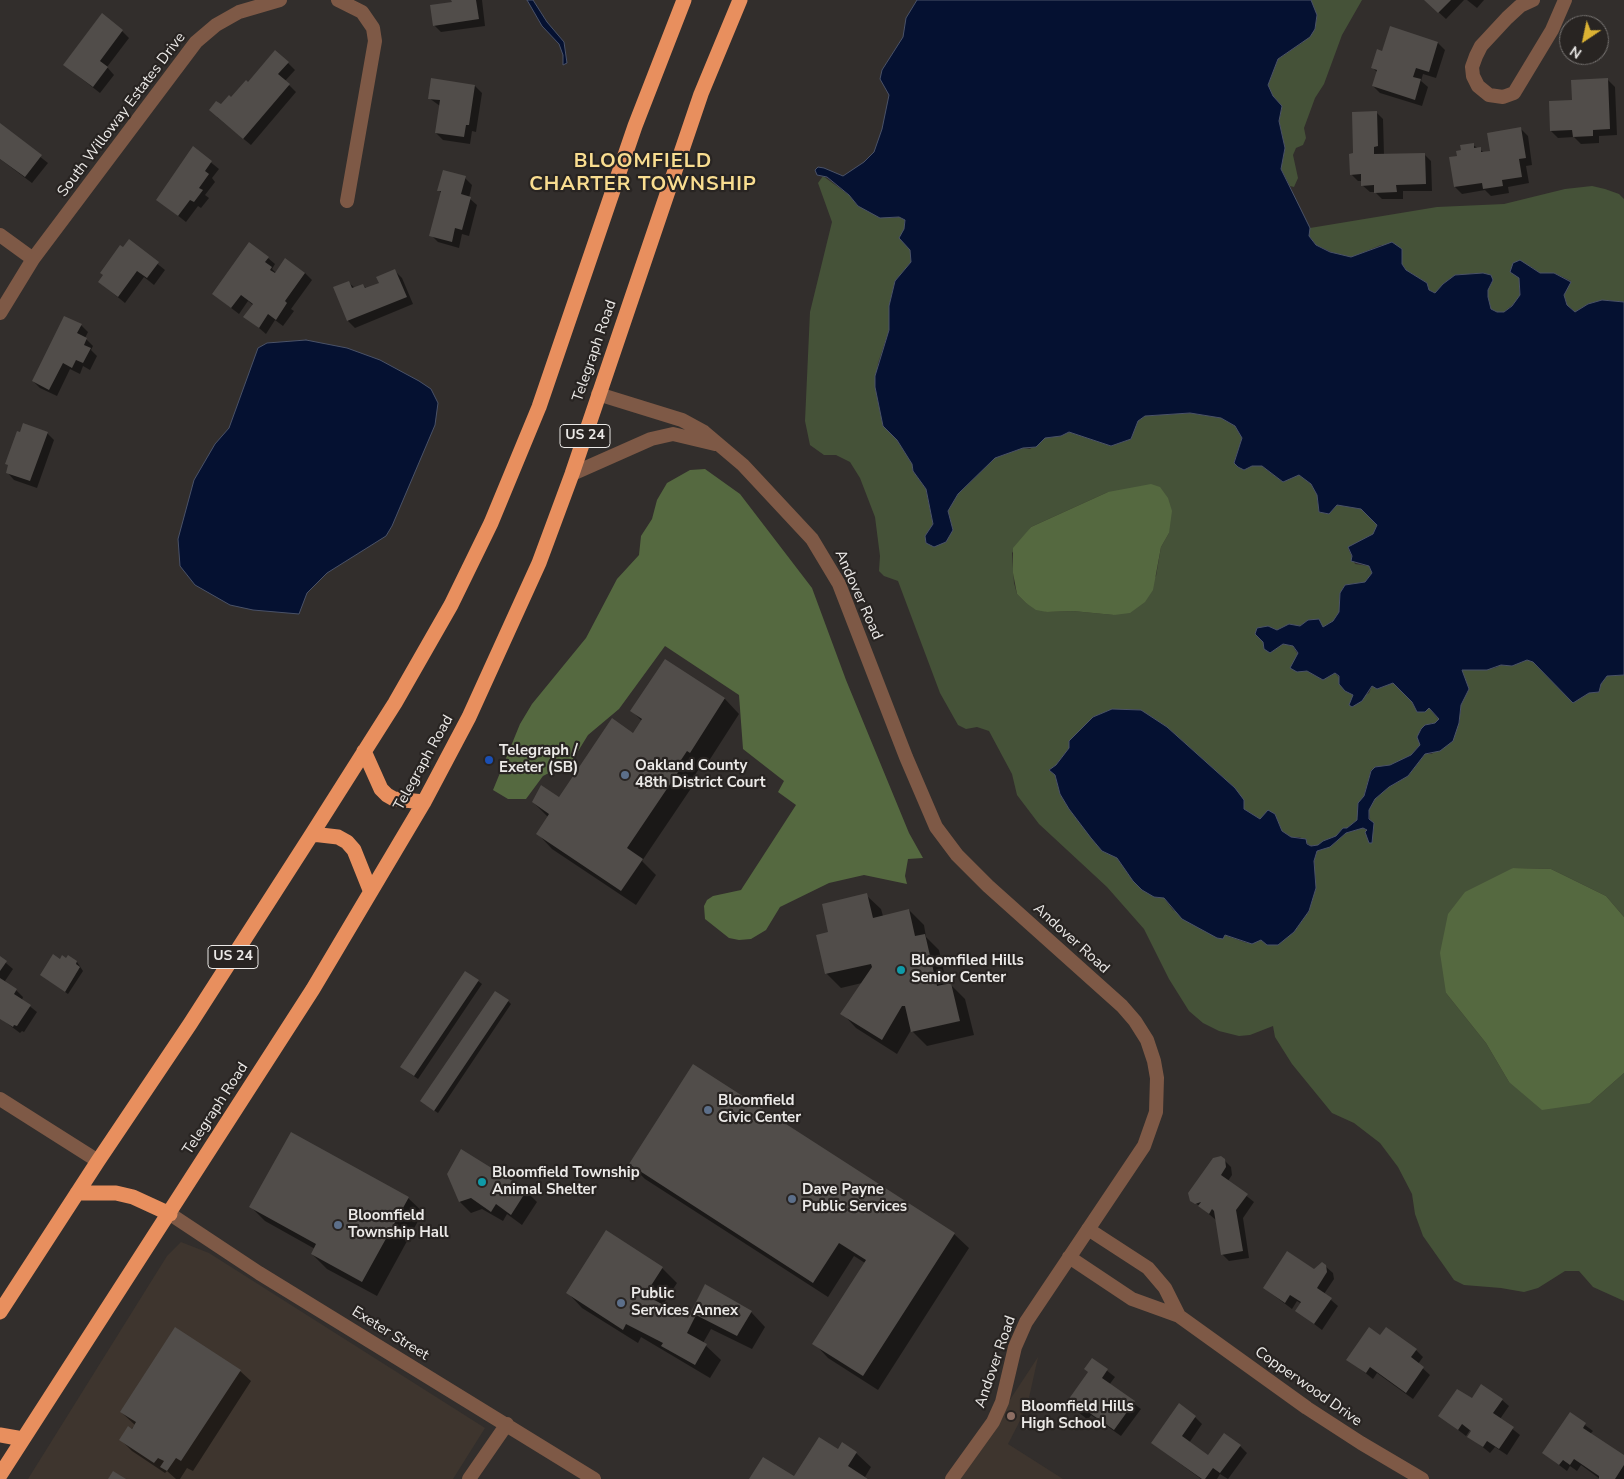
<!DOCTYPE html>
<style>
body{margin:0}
#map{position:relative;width:1624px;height:1479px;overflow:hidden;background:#322e2c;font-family:"Nunito Sans",sans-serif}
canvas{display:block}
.north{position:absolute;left:1559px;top:15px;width:50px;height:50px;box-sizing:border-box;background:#282422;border:1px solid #767371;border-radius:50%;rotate:214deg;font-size:14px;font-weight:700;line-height:20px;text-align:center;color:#ebe9e7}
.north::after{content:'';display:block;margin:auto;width:18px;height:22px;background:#dbb233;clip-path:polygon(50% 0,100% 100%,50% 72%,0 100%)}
</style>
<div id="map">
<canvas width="1624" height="1479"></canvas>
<div class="north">N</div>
</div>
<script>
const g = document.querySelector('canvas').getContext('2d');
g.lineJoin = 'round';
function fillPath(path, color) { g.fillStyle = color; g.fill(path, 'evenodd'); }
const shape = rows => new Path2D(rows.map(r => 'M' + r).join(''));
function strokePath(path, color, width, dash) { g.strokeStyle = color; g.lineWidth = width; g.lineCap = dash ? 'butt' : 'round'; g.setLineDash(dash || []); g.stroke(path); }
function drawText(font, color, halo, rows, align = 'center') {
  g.font = font + ' "Nunito Sans",sans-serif'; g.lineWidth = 4.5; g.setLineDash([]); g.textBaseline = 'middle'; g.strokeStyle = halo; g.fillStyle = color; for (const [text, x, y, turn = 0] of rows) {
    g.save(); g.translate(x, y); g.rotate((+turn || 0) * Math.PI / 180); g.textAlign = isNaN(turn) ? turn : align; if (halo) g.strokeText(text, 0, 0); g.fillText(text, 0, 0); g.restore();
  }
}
fillPath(shape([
 [181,1242,209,1253,485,1428,453,1479,28,1479,167,1256],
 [1038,1357,1027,1407,1008,1444,1063,1479,958,1479]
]), '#3e352e');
fillPath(shape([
 [1311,0,1362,0,1342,35,1324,84,1315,98,1304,128,1306,138,1303,145,1296,148,1293,155,1298,178,1294,187,1290,186,1281,169,1285,148,1279,121,1282,106,1273,96,1268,85,1278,59,1302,43,1317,15],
 [823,176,849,195,858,206,889,218,899,217,905,220,904,229,910,250,911,262,895,281,889,306,889,330,878,363,875,387,883,426,897,440,912,464,913,471,926,489,933,524,925,536,953,530,948,511,958,494,995,458,1023,448,1030,449,1045,438,1061,436,1069,432,1111,446,1131,439,1138,421,1145,416,1190,413,1221,418,1235,426,1242,438,1234,462,1244,470,1252,466,1262,466,1283,482,1299,475,1311,484,1317,495,1319,512,1329,514,1337,505,1362,509,1377,525,1374,534,1348,548,1355,564,1369,566,1372,573,1366,582,1345,585,1340,593,1339,612,1333,621,1323,627,1308,620,1300,626,1289,624,1277,630,1268,626,1274,650,1283,644,1293,646,1307,671,1323,680,1335,673,1353,694,1352,702,1369,693,1372,686,1377,689,1393,683,1412,702,1417,712,1429,708,1439,720,1435,723,1431,723,1420,745,1411,755,1390,766,1375,767,1371,770,1357,820,1347,828,1343,828,1336,836,1323,841,1319,845,1311,846,1300,837,1291,837,1282,831,1275,814,1268,811,1260,819,1244,809,1235,788,1167,727,1141,710,1112,709,1093,717,1069,741,1069,748,1056,765,1049,770,1055,775,1060,794,1069,809,1102,851,1117,858,1133,881,1158,898,1164,898,1173,910,1223,939,1224,935,1247,943,1261,940,1264,942,1294,932,1309,911,1316,888,1314,861,1317,851,1330,847,1346,833,1363,828,1372,835,1369,810,1375,799,1389,787,1408,776,1425,754,1432,754,1459,723,1461,705,1469,689,1462,670,1495,668,1501,665,1512,666,1527,660,1533,662,1573,703,1589,693,1599,692,1601,684,1607,676,1624,675,1624,917,1606,896,1551,869,1513,868,1446,993,1486,1043,1509,1082,1590,1103,1624,1073,1624,1301,1593,1287,1579,1271,1565,1271,1538,1288,1524,1292,1501,1288,1464,1285,1454,1280,1423,1236,1415,1214,1412,1194,1398,1167,1380,1143,1354,1123,1332,1113,1292,1064,1275,1037,1273,1026,1250,1035,1239,1036,1219,1031,1203,1023,1189,1011,1169,979,1144,929,1107,887,1039,824,1017,795,1012,774,989,731,977,727,966,729,958,725,940,693,898,581,884,576,879,571,880,556,875,517,860,478,850,462,836,455,824,455,810,445,805,421,810,312,832,222,818,183],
 [1108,492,1169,533,1161,547,1156,576,1114,615,1073,611,1047,612,1026,603,1017,594,1014,583,1012,553,1031,527],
 [1592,186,1605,189,1619,194,1624,199,1624,302,1602,300,1588,304,1575,312,1567,305,1564,295,1571,281,1554,273,1540,273,1530,266,1519,278,1520,295,1516,302,1504,312,1497,312,1491,309,1488,297,1488,290,1493,280,1483,273,1455,275,1443,284,1436,294,1429,290,1427,283,1406,270,1402,264,1402,249,1381,245,1352,257,1340,256,1316,245,1309,236,1310,228,1437,207,1504,204,1565,189]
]), '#455238');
fillPath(shape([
 [705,469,740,494,812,588,846,680,909,833,923,858,908,859,905,876,907,884,864,875,829,883,780,907,766,930,751,939,739,940,729,938,705,919,704,906,707,900,713,896,741,890,796,805,778,792,784,781,743,749,739,695,665,646,619,709,588,735,572,761,543,776,526,799,508,799,493,790,520,724,532,704,586,638,617,579,639,555,641,536,652,519,657,500,667,483,690,470],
 [1151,484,1160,487,1168,498,1172,511,1169,533,1161,547,1153,590,1145,602,1130,613,1114,615,1073,611,1047,612,1036,610,1026,603,1017,594,1013,573,1013,548,1031,527,1108,492],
 [1513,868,1551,869,1606,896,1624,917,1624,1073,1590,1103,1542,1110,1509,1082,1486,1043,1446,993,1440,953,1448,914,1465,892]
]), '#556940');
const water = shape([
 [527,0,533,0,547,22,564,42,567,63,563,65,563,55,559,44,542,26,527,0],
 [917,0,1311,0,1317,15,1315,29,1310,37,1278,59,1268,85,1273,96,1282,106,1279,121,1285,148,1281,169,1310,228,1309,236,1316,245,1330,252,1351,257,1392,242,1402,249,1402,264,1406,270,1427,283,1429,290,1435,293,1443,284,1455,275,1483,273,1491,275,1493,280,1488,290,1488,297,1491,309,1497,312,1504,312,1512,306,1520,295,1519,278,1510,272,1513,263,1520,260,1540,273,1554,273,1571,282,1564,295,1567,305,1575,312,1588,304,1602,300,1624,302,1624,675,1607,676,1601,684,1599,692,1589,693,1573,703,1533,662,1527,660,1512,666,1501,665,1487,670,1462,670,1469,689,1461,705,1459,723,1453,741,1440,751,1425,754,1408,776,1389,787,1375,799,1369,810,1369,819,1374,823,1372,843,1369,843,1365,832,1367,830,1363,828,1346,833,1330,847,1317,851,1314,861,1316,888,1309,911,1294,932,1278,945,1267,945,1261,940,1252,944,1225,935,1223,939,1217,938,1182,919,1164,898,1154,897,1142,890,1133,881,1117,858,1102,851,1091,838,1069,809,1060,794,1055,775,1049,770,1056,765,1069,748,1069,741,1093,717,1112,709,1141,710,1167,727,1235,788,1244,800,1244,809,1260,819,1268,810,1275,814,1282,831,1291,837,1306,839,1307,844,1311,846,1318,845,1323,841,1336,836,1343,828,1347,828,1357,820,1358,803,1364,796,1371,771,1375,767,1390,765,1411,755,1420,745,1417,737,1421,729,1425,725,1435,723,1439,719,1429,708,1425,712,1417,712,1412,702,1393,683,1377,689,1372,686,1362,701,1352,707,1349,705,1353,695,1345,691,1339,684,1339,676,1335,673,1323,680,1307,671,1297,672,1290,668,1298,653,1293,646,1283,644,1270,653,1264,649,1263,642,1255,634,1257,628,1268,626,1277,630,1289,624,1300,626,1308,620,1319,619,1323,627,1333,621,1339,612,1340,593,1345,585,1365,582,1372,573,1369,566,1351,561,1352,556,1348,547,1373,534,1377,525,1361,509,1337,505,1329,514,1319,512,1317,495,1311,484,1299,475,1283,482,1262,466,1252,466,1244,470,1238,467,1234,463,1242,438,1235,426,1221,418,1190,413,1145,416,1138,421,1131,439,1111,446,1069,432,1061,436,1045,438,1036,447,1023,448,995,458,958,494,948,511,953,530,946,542,934,547,926,543,925,536,933,524,926,489,913,471,912,464,897,440,883,426,875,387,875,376,889,330,889,306,895,281,911,262,910,250,899,238,904,229,905,220,899,217,880,218,858,206,849,195,827,177,817,175,815,170,818,167,824,168,843,176,864,162,874,152,882,129,889,95,880,79,882,70,903,37,906,18,917,0],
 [306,340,347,348,380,360,419,381,431,389,438,403,435,425,392,526,386,536,327,573,307,593,299,614,253,610,230,605,195,585,180,566,178,539,194,480,215,444,229,428,258,348,267,343,306,340]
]);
fillPath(water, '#051131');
strokePath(water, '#4a5268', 1);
fillPath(shape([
 [453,0,482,0,485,26,441,32,434,25,453,3],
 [1425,0,1464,0,1446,19],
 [1467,0,1484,0,1477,8],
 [1390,28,1438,43,1445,50,1436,78,1423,74,1421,81,1428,87,1422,106,1380,93,1373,86,1378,73,1373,68,1382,52],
 [122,31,129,38,107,67,114,75,100,93,64,65],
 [288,63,295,70,285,81,296,92,251,145,217,117,232,99,248,84],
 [1608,80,1615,87,1617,135,1599,136,1599,143,1581,144,1574,137,1558,138,1551,131,1550,102,1573,101],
 [475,86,482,93,476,132,472,131,470,144,443,140,436,133,440,106,429,98],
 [1376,112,1383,119,1384,155,1424,154,1431,161,1432,191,1403,191,1403,199,1382,199,1375,192,1370,192,1362,185,1362,181,1358,181,1351,174],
 [0,125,48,163,32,183,0,159],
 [1521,129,1528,136,1532,165,1526,166,1529,183,1508,187,1509,193,1491,196,1485,190,1462,194,1455,187,1458,157,1473,145,1485,153,1492,152],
 [193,148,219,169,212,178,215,182,205,195,209,198,201,208,198,206,186,222,158,200],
 [465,178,472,185,469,198,477,205,469,236,462,234,459,248,438,242,431,235,441,193,439,190],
 [129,241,165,270,154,285,144,277,125,303,99,282],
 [268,258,275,264,272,269,276,273,305,273,312,280,291,309,294,311,283,326,275,320,266,334,245,316,253,305,248,301,239,314,213,294],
 [395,271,402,278,413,304,355,328,348,321,348,282,355,288,363,285,367,289,380,283],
 [81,325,88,332,85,338,93,346,91,350,97,356,90,370,83,366,80,374,70,369,57,396,40,388,33,381],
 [47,433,54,440,37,488,14,480,7,472],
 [665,661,725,699,739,714,705,767,702,764,693,778,696,781,642,861,656,875,636,905,552,849,538,834,548,817,533,802,559,798,634,734,642,721,632,711],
 [866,895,881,909,883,916,909,910,924,925,926,937,939,950,947,985,951,985,965,999,974,1035,927,1046,911,1030,897,1054,856,1028,842,1013,862,983,841,988,826,973,830,933],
 [0,958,13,969,5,981,7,984,16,990,23,997,22,1000,37,1012,24,1032,22,1031,20,1033,0,1018],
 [60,960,77,962,83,971,68,994,41,975],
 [466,972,482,984,418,1079,405,1070],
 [508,1001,511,1004,438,1113,425,1104],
 [1224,1160,1231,1167,1232,1175,1228,1181,1254,1202,1243,1218,1249,1258,1229,1261,1222,1254,1216,1220,1192,1200],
 [630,1164,954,1234,969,1248,878,1390,828,1358,814,1343,865,1263,854,1256,828,1297,645,1179],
 [448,1174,526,1191,537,1202,522,1225,507,1214,503,1221,482,1209,471,1213,460,1202],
 [408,1198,423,1212,377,1296,327,1269,312,1254,315,1249,265,1221,251,1207],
 [606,1232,662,1268,677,1283,662,1306,688,1320,705,1285,751,1312,765,1327,752,1349,711,1329,703,1343,721,1360,710,1378,641,1337,638,1343,582,1308,568,1293],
 [1325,1266,1333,1273,1334,1279,1324,1294,1338,1306,1322,1330,1297,1311,1302,1304,1297,1301,1292,1309,1264,1288],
 [1380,1337,1416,1350,1423,1357,1418,1364,1430,1375,1413,1399,1377,1373,1373,1379,1348,1359],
 [1092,1359,1115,1377,1109,1385,1141,1409,1121,1436,1091,1415,1088,1420,1067,1403,1089,1372],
 [240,1371,251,1381,193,1471,187,1468,180,1479,176,1479,167,1471,165,1473,132,1451,121,1440,135,1425,121,1412],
 [1472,1400,1502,1400,1509,1406,1500,1419,1520,1435,1507,1455,1495,1447,1490,1453,1469,1436,1472,1432,1470,1430,1466,1436,1440,1416],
 [1570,1414,1593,1431,1590,1434,1624,1457,1624,1479,1600,1479,1581,1465,1577,1471,1570,1466,1567,1471,1543,1453],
 [1195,1417,1202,1424,1189,1443,1208,1457,1240,1446,1247,1453,1228,1479,1220,1474,1217,1479,1201,1479,1152,1443],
 [856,1453,871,1467,865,1477,868,1479,750,1479,795,1478]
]), '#0007');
fillPath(shape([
 [451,0,476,0,479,19,433,26,430,5,452,2],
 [1424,0,1451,0,1438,13],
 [102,13,123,30,100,61,108,67,93,87,63,65],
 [1390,26,1438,42,1429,72,1416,68,1413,77,1421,79,1415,100,1372,86,1377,70,1371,68,1377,49,1382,51],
 [275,50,289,62,278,74,290,84,243,139,209,110,216,101,221,104,229,95,231,97,246,80,248,82],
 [431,78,475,85,469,125,466,125,464,137,435,133,440,100,428,99],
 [1608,78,1610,129,1593,130,1593,136,1573,137,1572,130,1550,131,1549,101,1572,100,1571,80],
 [1377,111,1378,146,1374,147,1374,154,1425,153,1426,184,1396,185,1397,192,1374,193,1374,185,1361,186,1361,174,1350,175,1349,154,1353,153,1352,112],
 [0,123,42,155,25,177,0,159],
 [1521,127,1526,158,1519,159,1522,177,1502,180,1503,186,1483,189,1482,183,1454,187,1449,157,1457,156,1456,151,1461,150,1460,145,1474,143,1474,148,1481,147,1481,152,1490,151,1487,133],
 [193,146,212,161,205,171,209,174,199,188,203,190,194,202,190,200,178,216,156,200],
 [443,170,466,176,461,194,471,197,462,230,455,228,452,242,429,236,441,191,437,191],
 [129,239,159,262,147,278,137,271,118,297,98,282,103,275,100,273,120,245,123,247],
 [249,242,269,257,265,262,272,267,270,270,275,273,285,258,305,273,285,301,287,303,276,320,268,314,259,328,243,317,253,304,241,295,231,308,212,294],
 [395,269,407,297,347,321,333,287,349,281,352,288,363,284,365,288,379,283,376,277],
 [64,316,82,324,77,333,87,338,84,345,91,348,83,363,76,360,72,368,63,363,49,390,32,381],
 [23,423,48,432,30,481,6,473,8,465,5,464,17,431,20,432],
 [665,659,725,698,690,753,687,751,679,763,683,765,627,848,643,859,621,891,536,834,549,814,532,802,541,785,559,797,612,718,633,733,642,719,630,711],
 [867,893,873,918,909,909,915,936,925,934,937,986,951,983,960,1021,911,1032,905,1006,902,1006,882,1040,840,1014,872,967,871,964,825,974,816,935,828,932,822,904],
 [53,954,60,959,62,955,66,958,68,955,77,961,76,964,80,967,65,992,40,975],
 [0,956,7,961,0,971],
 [465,971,479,980,414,1076,400,1067],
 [0,978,17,989,14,994,31,1005,17,1026,14,1025,13,1027,0,1019],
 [495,991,509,1000,434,1111,420,1101],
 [693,1064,955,1233,863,1376,812,1344,866,1260,839,1243,813,1283,629,1164],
 [291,1132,409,1197,362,1282,311,1254,316,1244,249,1207],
 [461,1149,527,1190,511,1215,496,1204,491,1212,471,1198,459,1202,447,1174],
 [1221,1156,1225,1159,1226,1167,1221,1175,1248,1194,1236,1210,1243,1251,1221,1255,1214,1211,1212,1209,1209,1214,1198,1206,1201,1202,1195,1204,1190,1201,1188,1193,1213,1158],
 [606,1230,663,1267,645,1295,688,1318,705,1284,752,1311,737,1336,696,1315,687,1333,707,1344,695,1365,661,1346,663,1343,626,1324,623,1330,566,1293],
 [1287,1251,1314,1269,1322,1262,1326,1265,1327,1272,1317,1288,1332,1298,1314,1324,1295,1311,1301,1302,1290,1295,1285,1303,1263,1288],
 [175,1327,241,1370,181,1461,176,1458,167,1471,160,1467,164,1461,158,1458,154,1463,119,1440,128,1426,132,1429,136,1422,120,1412],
 [1369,1327,1380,1335,1386,1327,1417,1349,1411,1357,1424,1367,1406,1393,1370,1367,1366,1373,1346,1360],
 [1092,1358,1108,1369,1102,1378,1135,1401,1114,1430,1084,1409,1081,1413,1066,1403,1088,1372,1084,1369],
 [1481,1384,1503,1399,1493,1413,1514,1427,1499,1449,1487,1441,1483,1447,1467,1437,1471,1431,1462,1424,1458,1430,1438,1416,1457,1389,1472,1398],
 [1179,1403,1196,1416,1182,1436,1208,1455,1224,1433,1241,1445,1220,1473,1213,1468,1205,1479,1202,1479,1151,1443],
 [1570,1412,1586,1423,1583,1428,1624,1455,1624,1465,1615,1479,1599,1479,1599,1476,1574,1459,1570,1465,1563,1460,1559,1465,1542,1453],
 [819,1437,838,1449,842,1442,857,1452,848,1466,868,1479,749,1479,763,1457,794,1476],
 [113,1471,126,1479,108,1479]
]), '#514d4a');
strokePath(shape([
 [338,0,362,12,373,28,375,41,347,201],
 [1533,0,1520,6,1507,18,1481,46,1476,56,1472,67,1473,76,1478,86,1489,95,1503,97,1514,93,1552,30,1565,0],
 [0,235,33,259],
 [0,313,33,259,196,42,216,25,239,12,280,0],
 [598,394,682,420,704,432,743,465,812,539,839,584,906,757,936,827,957,855,988,886,1122,1006,1135,1021,1147,1040,1154,1061,1157,1078,1156,1112,1144,1146,1026,1322,1015,1347,1002,1402,993,1422,952,1479],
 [572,474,651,439,673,434,715,444],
 [0,1099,98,1161],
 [170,1214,259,1273,594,1479],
 [1088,1229,1148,1268,1165,1288,1179,1316],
 [1069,1257,1132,1299,1179,1316,1307,1408,1361,1443,1422,1479],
 [469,1479,507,1424]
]), '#7e5946', 14);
strokePath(shape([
 [364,751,381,789,387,795,394,799,424,802],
 [312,834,338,837,347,842,354,850,370,890],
 [77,1193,116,1193,133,1197,170,1214],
 [0,1312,98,1161,190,1024,312,834,395,703,451,605,491,523,539,407,635,126,684,0],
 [0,1435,23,1439],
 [0,1475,313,989,424,802,469,717,539,563,572,474,701,94,740,0]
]), '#e88f5e', 15);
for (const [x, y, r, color] of [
 [489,760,5,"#1a4fb4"],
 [625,775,5,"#5c6f8a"],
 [901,970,5,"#0f9aa8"],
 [708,1110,5,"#5c6f8a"],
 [482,1182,5,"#0f9aa8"],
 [792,1199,5,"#5c6f8a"],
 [338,1225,5,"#5c6f8a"],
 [621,1303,5,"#5c6f8a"],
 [1011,1416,5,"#8d6e63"]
]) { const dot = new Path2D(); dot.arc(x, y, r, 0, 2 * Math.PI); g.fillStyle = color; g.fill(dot); strokePath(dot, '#282422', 2); }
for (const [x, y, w] of [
 [585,436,50],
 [233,957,50]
]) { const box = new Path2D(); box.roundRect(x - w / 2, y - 11.5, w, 23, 4); g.fillStyle = '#282422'; g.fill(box); strokePath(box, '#ebe9e7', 1); }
drawText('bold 14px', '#ebe9e7', null, [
 ["US 24",585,436],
 ["US 24",233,957]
]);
drawText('15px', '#ebe9e7', '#282422', [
 ["South Willoway Estates Drive",122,115,-53],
 ["Telegraph Road",595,351,-71],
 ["Andover Road",858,595,66],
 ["Telegraph Road",424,763,-61],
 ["Andover Road",1071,939,42],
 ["Telegraph Road",216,1109,-57],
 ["Exeter Street",390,1334,32],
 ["Andover Road",996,1362,-71],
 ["Copperwood Drive",1308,1387,35]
]);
drawText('bold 15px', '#ebe9e7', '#282422', [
 ["Telegraph /",499,751],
 ["Exeter (SB)",499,768],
 ["Oakland County",635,766],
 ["48th District Court",635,783],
 ["Bloomfiled Hills",911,961],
 ["Senior Center",911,978],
 ["Bloomfield",718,1101],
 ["Civic Center",718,1118],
 ["Bloomfield Township",492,1173],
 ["Animal Shelter",492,1190],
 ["Dave Payne",802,1190],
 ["Public Services",802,1207],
 ["Bloomfield",348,1216],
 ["Township Hall",348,1233],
 ["Public",631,1294],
 ["Services Annex",631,1311],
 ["Bloomfield Hills",1021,1407],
 ["High School",1021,1424]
], 'left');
g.letterSpacing = '1px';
drawText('bold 20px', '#f9dd90', '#282422', [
 ["BLOOMFIELD",643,162],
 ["CHARTER TOWNSHIP",643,185]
]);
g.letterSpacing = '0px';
</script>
